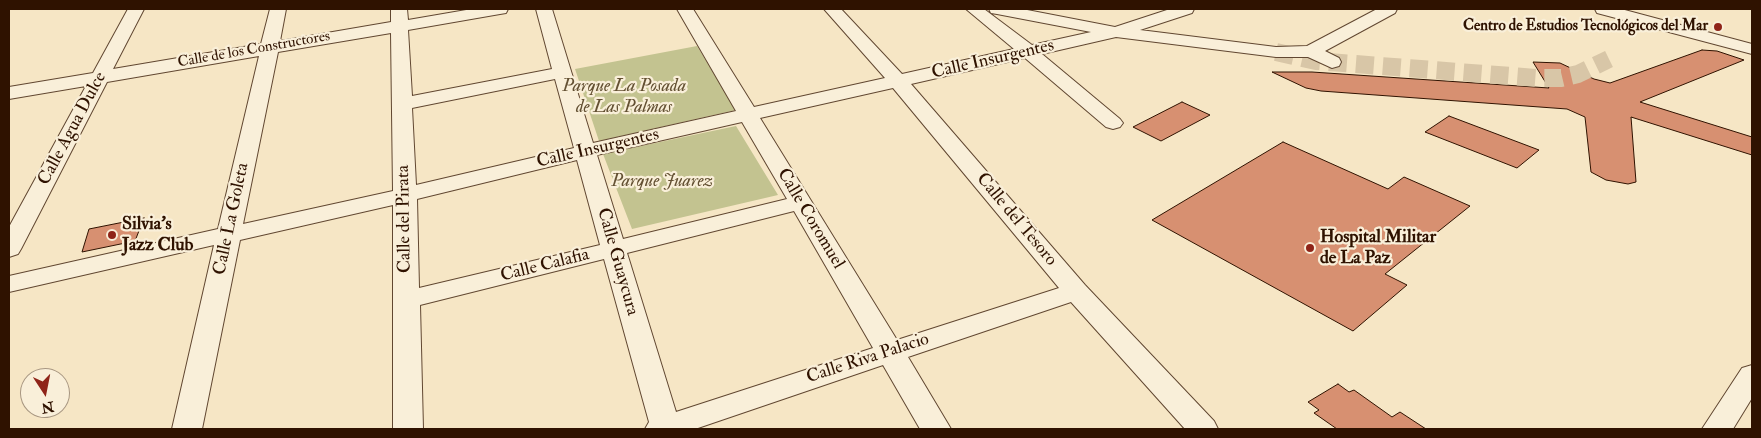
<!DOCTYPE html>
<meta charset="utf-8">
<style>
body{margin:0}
#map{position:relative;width:1761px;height:438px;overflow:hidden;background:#f6e6c5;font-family:"IM FELL Double Pica",serif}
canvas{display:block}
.frame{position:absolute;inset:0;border:10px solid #2f1200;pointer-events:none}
.north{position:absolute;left:20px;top:368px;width:50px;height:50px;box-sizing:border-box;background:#f9efd9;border:1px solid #a89782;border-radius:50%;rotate:169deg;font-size:14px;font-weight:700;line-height:20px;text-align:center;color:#2f1200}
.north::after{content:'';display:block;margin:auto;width:18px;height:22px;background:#8f2418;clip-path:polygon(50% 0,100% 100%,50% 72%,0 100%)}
</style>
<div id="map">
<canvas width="1761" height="438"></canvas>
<div class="frame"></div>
<div class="north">N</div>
</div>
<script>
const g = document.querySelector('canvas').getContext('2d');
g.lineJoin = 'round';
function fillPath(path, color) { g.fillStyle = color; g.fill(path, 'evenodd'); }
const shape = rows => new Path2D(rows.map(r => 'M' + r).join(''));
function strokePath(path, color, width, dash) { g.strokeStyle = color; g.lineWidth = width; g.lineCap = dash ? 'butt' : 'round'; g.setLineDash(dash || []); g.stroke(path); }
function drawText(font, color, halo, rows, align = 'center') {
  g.font = font + ' "IM FELL Double Pica",serif'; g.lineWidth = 4.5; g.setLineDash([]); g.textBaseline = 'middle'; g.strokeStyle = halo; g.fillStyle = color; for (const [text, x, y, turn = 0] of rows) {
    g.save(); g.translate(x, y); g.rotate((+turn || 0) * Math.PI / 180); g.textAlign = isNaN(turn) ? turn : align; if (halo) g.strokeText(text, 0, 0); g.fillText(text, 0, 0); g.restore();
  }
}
fillPath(shape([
 [697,46,736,110,599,141,575,69],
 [736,126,778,195,632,229,603,154]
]), '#c3c390');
const building = shape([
 [1702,50,1717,51,1744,60,1640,102,1752,137,1752,155,1631,117,1636,182,1628,184,1606,180,1591,172,1585,117,1567,109,1321,91,1306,88,1272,72,1312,72,1549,88,1533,62,1560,63,1594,79,1610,83,1702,50],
 [1182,102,1210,115,1161,141,1133,127,1182,102],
 [1449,116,1539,150,1517,168,1425,132,1449,116],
 [1283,142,1388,189,1404,177,1470,206,1385,274,1407,285,1353,331,1152,220,1283,142],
 [144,218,135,241,82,252,89,229,144,218],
 [1338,384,1349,392,1354,390,1392,417,1400,412,1426,429,1337,429,1314,413,1319,410,1308,402,1338,384]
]);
fillPath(building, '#d79071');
strokePath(building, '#2f1200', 1);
strokePath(shape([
 [1276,52,1316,61,1537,78,1561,78,1578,74,1609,59]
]), '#d8c6a7', 18, [18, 9]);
const minor = shape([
 [128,9,144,9,113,69,261,44,270,9,286,9,280,41,391,22,391,9,407,9,408,20,472,9,508,9,506,13,500,14,408,30,412,96,552,69,536,9,552,9,593,143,736,111,677,9,693,9,754,107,885,78,824,9,841,9,902,74,1014,49,966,9,984,9,1032,45,1091,32,997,14,991,13,989,9,1022,9,1115,27,1170,9,1194,9,1192,13,1140,30,1276,47,1307,46,1377,9,1397,9,1395,13,1325,51,1339,58,1341,62,1339,66,1332,68,1308,57,1276,57,1116,37,1042,54,1120,119,1123,123,1120,127,1113,129,1106,127,1025,58,911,84,1085,285,1214,421,1218,429,1185,429,1071,302,908,357,951,429,920,429,883,365,695,429,645,429,649,422,604,259,420,305,423,429,393,429,393,205,240,240,202,429,172,429,214,245,9,292,9,276,218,229,259,56,107,82,21,249,18,254,9,257,9,227,86,86,9,99,9,87,93,73,128,9],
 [391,33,393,191,243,224,278,52,391,33],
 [555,79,574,148,416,185,412,108,555,79],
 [893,88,1059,288,897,340,760,118,893,88],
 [742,122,787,199,623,239,597,155,742,122],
 [577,160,600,245,419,288,417,199,577,160],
 [794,211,873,348,676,412,627,253,794,211],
 [1595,9,1621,9,1752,44,1752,54,1597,13,1595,9],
 [1752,365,1752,398,1733,429,1702,429,1742,368,1752,365]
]);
strokePath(minor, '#614731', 2);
fillPath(minor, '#f9efd9');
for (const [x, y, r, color] of [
 [1718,27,5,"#8f2418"],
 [112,235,5,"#8f2418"],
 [1310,248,5,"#8f2418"]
]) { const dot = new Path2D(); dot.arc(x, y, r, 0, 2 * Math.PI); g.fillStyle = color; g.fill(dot); strokePath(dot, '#f9efd9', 2); }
drawText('bold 15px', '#2f1200', '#f9efd9', [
 ["Centro de Estudios Tecnológicos del Mar",1708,27]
], 'right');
drawText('15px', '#2f1200', '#f9efd9', [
 ["Calle de los Constructores",254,50,-10]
]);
drawText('18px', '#2f1200', '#f9efd9', [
 ["Calle Insurgentes",993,60,-13],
 ["Calle Agua Dulce",73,129,-62],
 ["Calle Insurgentes",598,149,-13],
 ["Calle La Goleta",232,219,-78],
 ["Calle del Pirata",405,219,-91],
 ["Calle Coromuel",810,219,59],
 ["Calle del Tesoro",1016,220,50],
 ["Calle Guaycura",617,262,74],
 ["Calle Calafia",545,266,-14],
 ["Calle Riva Palacio",868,359,-18]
]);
drawText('italic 18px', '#635032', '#f9efd9', [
 ["Parque La Posada",624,87],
 ["de Las Palmas",624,108],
 ["Parque Juarez",662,182]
]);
drawText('bold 18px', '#2f1200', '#f9efd9', [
 ["Silvia's",122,225],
 ["Jazz Club",122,246],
 ["Hospital Militar",1320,238],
 ["de La Paz",1320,259]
], 'left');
</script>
